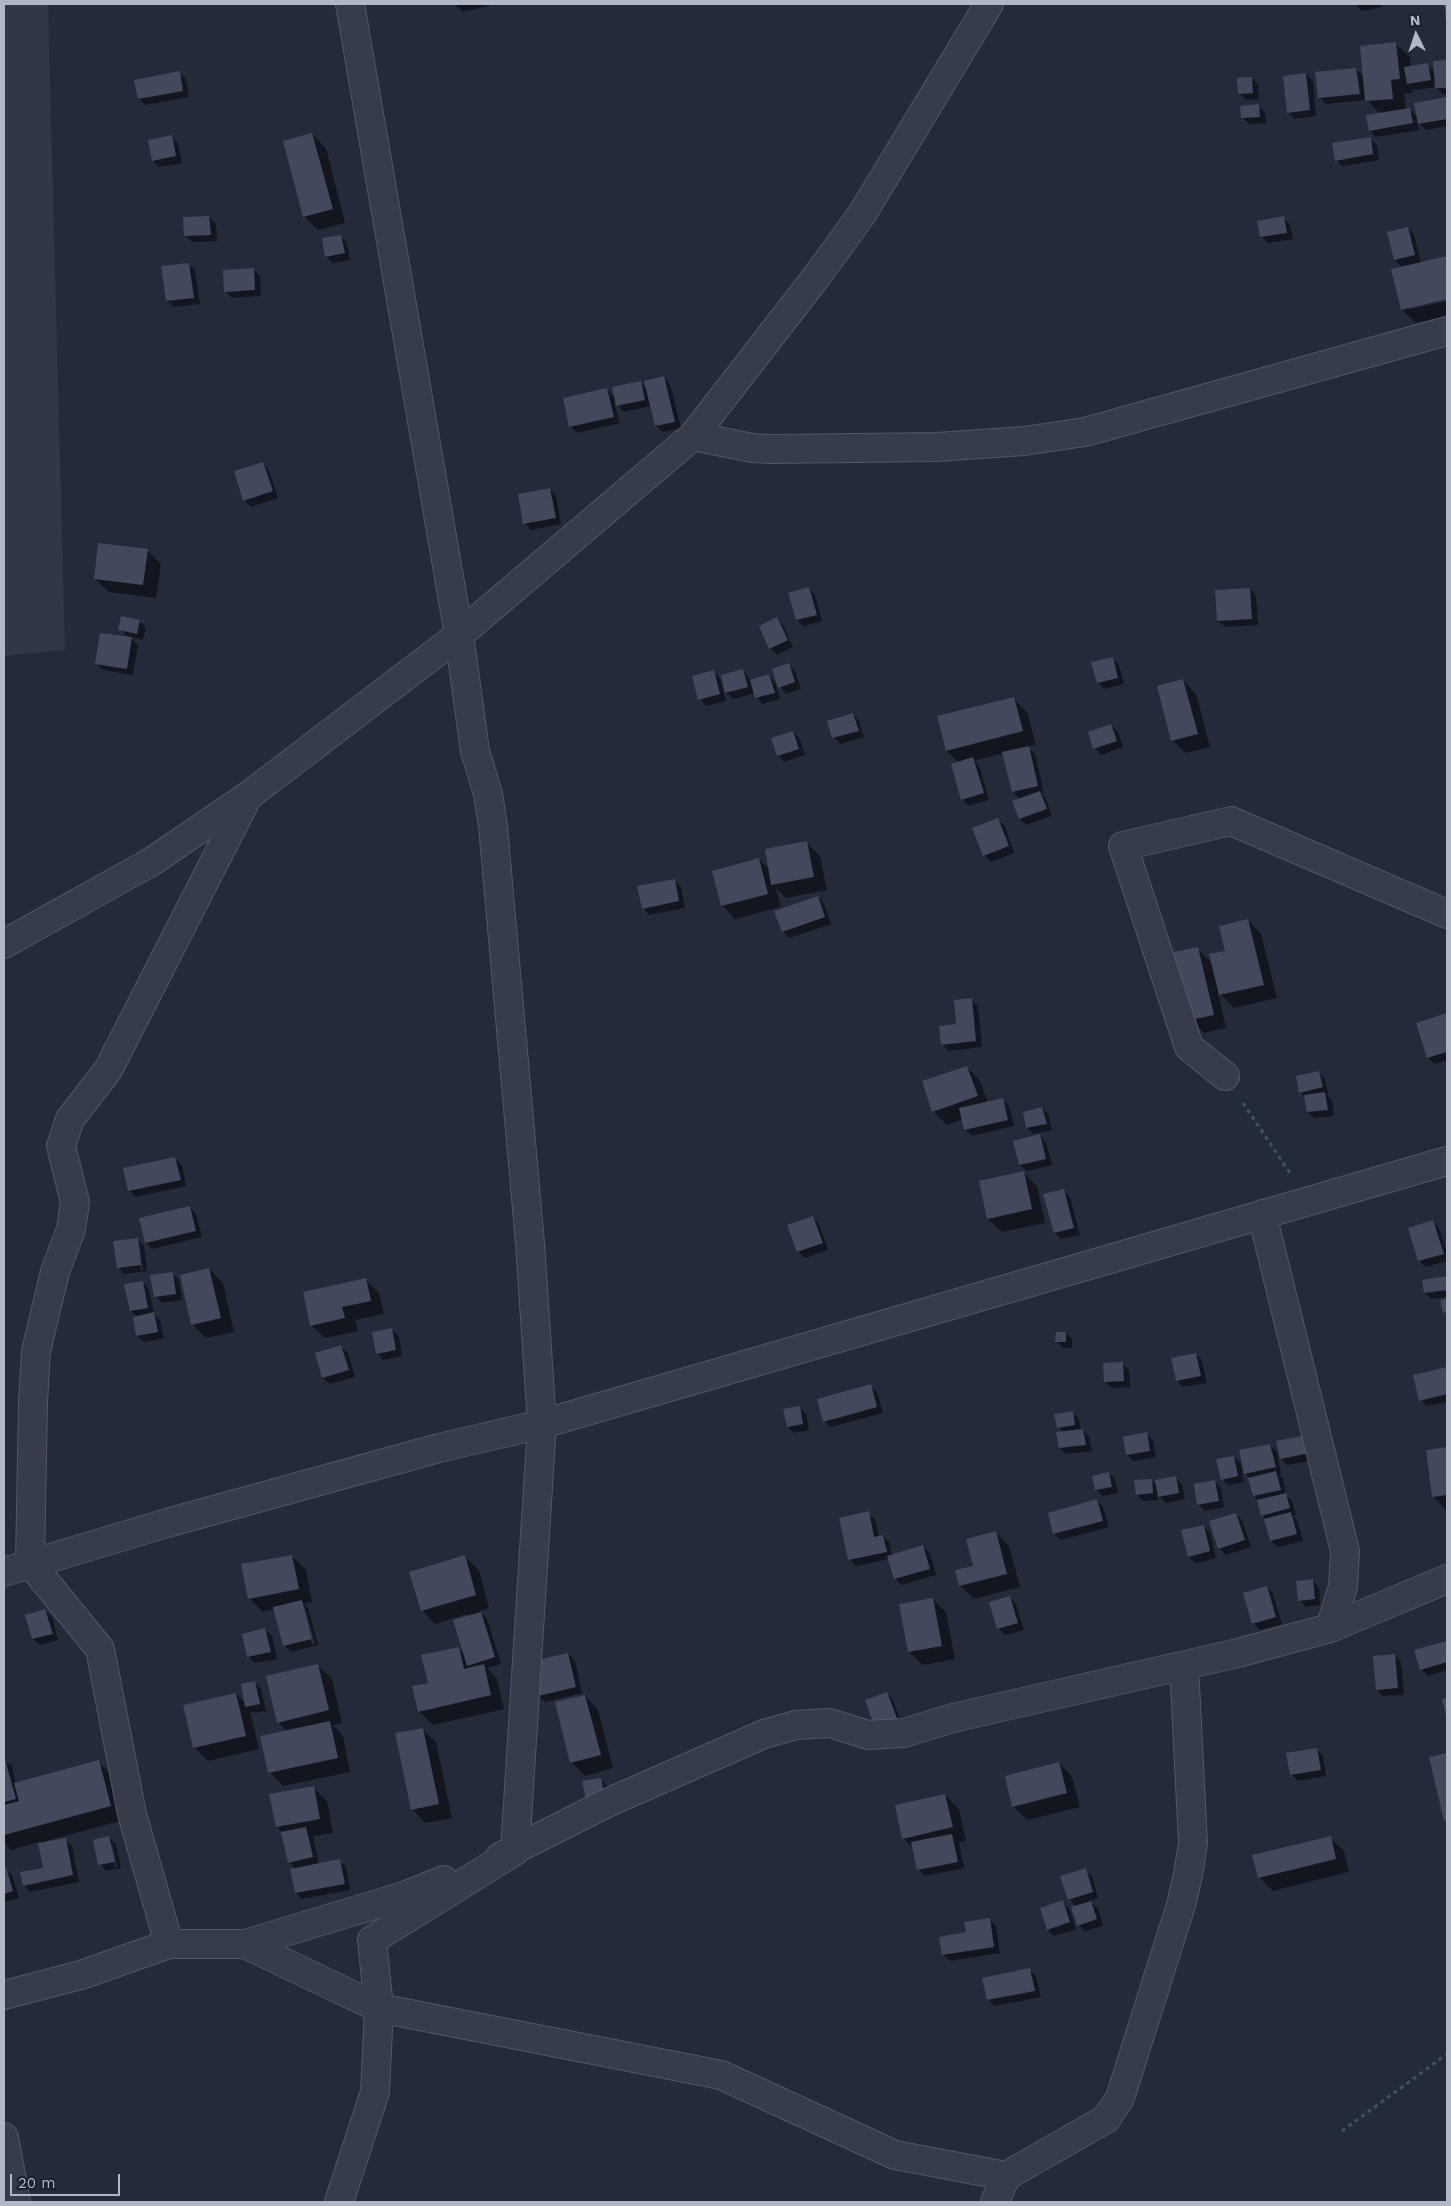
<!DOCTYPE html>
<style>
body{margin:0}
#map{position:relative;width:1451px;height:2206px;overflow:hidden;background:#232a3a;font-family:"Work Sans",sans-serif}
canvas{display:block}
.frame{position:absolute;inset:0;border:5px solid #b2b7c6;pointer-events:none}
.north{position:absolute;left:1391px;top:10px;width:50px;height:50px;-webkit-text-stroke:4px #1c212f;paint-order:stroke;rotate:356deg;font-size:14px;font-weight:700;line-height:20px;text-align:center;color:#b2b7c6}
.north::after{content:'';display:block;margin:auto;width:18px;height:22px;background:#b2b7c6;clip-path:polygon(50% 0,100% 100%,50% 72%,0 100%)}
.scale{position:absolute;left:10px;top:2174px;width:110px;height:22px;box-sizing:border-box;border:2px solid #b2b7c6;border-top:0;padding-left:6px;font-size:15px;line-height:18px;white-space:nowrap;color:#b2b7c6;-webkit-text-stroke:4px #1c212f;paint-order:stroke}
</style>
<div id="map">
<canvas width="1451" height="2206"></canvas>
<div class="frame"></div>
<div class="north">N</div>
<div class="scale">20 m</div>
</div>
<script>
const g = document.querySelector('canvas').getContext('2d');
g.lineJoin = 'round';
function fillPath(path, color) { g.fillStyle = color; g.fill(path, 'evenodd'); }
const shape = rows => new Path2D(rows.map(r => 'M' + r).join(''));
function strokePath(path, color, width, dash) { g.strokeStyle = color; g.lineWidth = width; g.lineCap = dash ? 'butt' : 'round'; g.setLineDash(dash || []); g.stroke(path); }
fillPath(shape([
 [4,4,48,4,65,650,4,656]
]), '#313747');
fillPath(shape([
 [454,4,496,4,463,12],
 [1355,4,1381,4,1382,7,1362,11],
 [1396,44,1410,57,1410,68,1427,65,1435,72,1434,62,1447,61,1447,94,1442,94,1436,87,1415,90,1412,88,1413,93,1404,93,1406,110,1409,109,1418,118,1416,104,1447,98,1447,126,1426,130,1417,121,1419,130,1376,137,1370,130,1380,114,1367,100,1326,104,1320,98,1356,69,1365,78],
 [179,72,186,79,189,97,145,105,139,99,135,81],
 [1306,74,1313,81,1316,116,1294,119,1288,112],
 [1252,78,1258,85,1259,99,1246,100,1239,93],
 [1258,106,1265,112,1266,123,1249,124,1243,118],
 [312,134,326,148,345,223,318,230,304,216],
 [171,137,178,143,182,163,159,167,153,161],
 [1370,138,1377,145,1379,160,1342,166,1336,160],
 [209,217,216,224,217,241,192,242,185,236],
 [1283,218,1290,224,1293,239,1268,243,1261,236],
 [1407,228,1414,234,1421,263,1447,257,1447,298,1410,307,1410,309,1447,301,1447,316,1416,323,1402,310,1403,268,1395,260],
 [340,236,347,243,350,260,333,263,326,257],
 [189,264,195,270,200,304,174,307,167,301],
 [254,270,260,276,261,296,232,298,226,292],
 [664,377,670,384,681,428,663,432,656,426,651,406,624,412,614,402,620,423,577,433,571,427,564,399,606,389,616,399,640,383,648,390],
 [263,463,269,470,278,498,251,507,244,500],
 [550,489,556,496,561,524,531,530,525,523],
 [147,550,161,564,156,598,109,592,95,579],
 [808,588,815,595,822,621,804,626,797,620],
 [1250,589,1256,596,1258,625,1225,627,1218,621],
 [777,619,783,625,793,647,777,655,770,648],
 [139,621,146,628,143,640,130,637,138,645,133,675,103,670,97,664,129,638,120,629],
 [1112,658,1119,665,1124,684,1104,689,1098,682],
 [789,665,795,671,801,689,786,694,780,687],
 [743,670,751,681,769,676,775,682,780,699,762,704,755,693,733,699,726,692],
 [713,671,720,678,726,701,706,706,700,699],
 [1183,680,1196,694,1210,747,1186,753,1172,740],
 [1013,698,1027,712,1036,745,1027,747,1035,754,1044,793,1041,793,1046,799,1052,816,1026,825,1020,819,1020,799,1013,792,1004,753,974,761,979,765,989,800,969,806,962,799,959,763,947,751,938,717],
 [853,714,859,721,864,737,840,744,834,737],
 [1111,725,1118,732,1123,747,1101,755,1095,748],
 [793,732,800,739,805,755,784,762,778,755],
 [998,820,1005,826,1014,853,991,862,984,855],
 [807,843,820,856,827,890,786,898,776,888,781,907,735,919,722,905,759,859,770,870],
 [674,880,681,887,685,908,649,915,643,908],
 [818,897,824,904,831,924,789,938,783,931],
 [1248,920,1261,934,1277,998,1234,1008,1218,992,1226,1028,1204,1033,1191,1020,1197,948,1213,964,1227,952],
 [971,1000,978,1006,982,1047,948,1051,942,1044,958,1025],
 [1447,1014,1447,1060,1435,1064,1428,1058,1417,1023],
 [967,1067,980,1081,988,1103,1003,1100,1009,1106,1014,1126,972,1136,965,1129,963,1119,947,1125,933,1111],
 [1318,1072,1325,1079,1328,1094,1326,1094,1332,1100,1334,1116,1314,1118,1308,1112,1306,1098,1300,1092],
 [1042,1108,1049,1115,1052,1130,1034,1134,1027,1128],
 [1040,1135,1046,1142,1052,1165,1027,1171,1020,1165],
 [175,1159,182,1165,186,1186,136,1197,129,1190],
 [1023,1172,1037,1186,1045,1223,1002,1232,988,1219],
 [1063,1190,1070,1197,1080,1235,1061,1239,1055,1233],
 [190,1207,196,1214,202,1237,152,1249,146,1242],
 [813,1217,819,1224,828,1250,805,1258,798,1251],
 [1433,1222,1439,1228,1447,1253,1447,1261,1426,1267,1419,1261,1410,1229],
 [137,1239,144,1246,147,1271,124,1274,118,1267],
 [137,1245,140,1245,143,1271,141,1271],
 [209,1269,223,1283,234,1332,206,1338,193,1325,181,1276],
 [172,1273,179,1280,182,1300,162,1303,156,1296],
 [1447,1278,1447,1297,1432,1299,1425,1293],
 [365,1279,379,1293,384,1314,355,1320,358,1331,325,1338,311,1325],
 [143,1282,149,1289,154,1314,160,1320,164,1338,144,1342,137,1336,134,1318,137,1317,131,1311],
 [392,1330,399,1336,402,1356,383,1360,377,1353],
 [1066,1333,1072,1339,1072,1348,1063,1348,1057,1342],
 [341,1347,348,1353,355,1377,330,1384,323,1378],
 [1196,1354,1202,1361,1207,1383,1183,1387,1177,1381],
 [1122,1363,1129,1370,1130,1387,1112,1388,1105,1381],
 [1447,1369,1447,1402,1427,1406,1421,1400,1415,1376],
 [870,1386,877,1392,883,1413,831,1427,824,1421],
 [799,1407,806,1414,809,1430,794,1433,788,1427],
 [1072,1412,1079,1419,1081,1431,1083,1430,1089,1437,1092,1451,1066,1454,1060,1448,1064,1432,1058,1427],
 [1146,1434,1153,1440,1156,1457,1134,1461,1127,1455],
 [1306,1437,1316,1460,1287,1465,1281,1458],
 [1270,1445,1277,1452,1281,1474,1278,1474,1283,1479,1286,1495,1292,1501,1296,1515,1293,1515,1297,1520,1303,1541,1278,1547,1271,1541,1266,1519,1262,1515,1259,1501,1254,1496,1250,1478,1245,1473],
 [1447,1449,1447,1510,1446,1510,1433,1496,1427,1451],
 [1234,1457,1241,1464,1244,1482,1228,1485,1222,1479],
 [1109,1473,1115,1479,1118,1493,1103,1496,1097,1490],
 [1175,1477,1182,1484,1185,1499,1166,1503,1158,1495,1159,1500,1143,1501,1137,1495,1151,1480,1158,1487],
 [1215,1481,1221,1488,1224,1507,1205,1511,1198,1504],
 [1097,1501,1103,1507,1109,1527,1061,1540,1054,1534,1049,1514],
 [868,1513,875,1519,879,1537,883,1536,890,1543,892,1556,923,1547,930,1553,936,1575,901,1585,895,1578,889,1559,856,1566,850,1560,841,1519],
 [1236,1514,1242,1520,1251,1547,1225,1555,1219,1548],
 [1203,1526,1210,1532,1216,1558,1196,1563,1189,1557],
 [996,1533,1009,1546,1020,1587,974,1599,960,1585],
 [292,1556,306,1570,312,1602,304,1604,308,1608,318,1645,291,1652,284,1645,275,1609,263,1612,249,1598],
 [303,1607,305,1607,315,1644,312,1645],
 [465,1557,479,1570,489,1608,479,1611,487,1619,501,1664,487,1668,497,1679,504,1709,433,1725,419,1711,429,1684,458,1648,465,1655,469,1617,468,1614,435,1624,422,1610],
 [1312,1580,1319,1587,1320,1605,1306,1607,1299,1600],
 [1267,1587,1273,1594,1282,1624,1260,1630,1253,1623],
 [1010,1597,1016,1604,1024,1630,1005,1635,998,1628],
 [933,1599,946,1613,955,1659,923,1665,909,1652],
 [45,1611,52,1617,58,1640,40,1645,33,1639],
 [265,1630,272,1636,277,1659,255,1663,248,1656],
 [1447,1643,1447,1670,1428,1676,1421,1669,1416,1651],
 [568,1654,575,1661,582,1693,545,1702,539,1696],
 [1395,1655,1401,1662,1404,1695,1383,1696,1377,1690],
 [318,1666,332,1679,342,1723,333,1725,343,1736,350,1772,283,1786,270,1772,287,1731,278,1722],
 [255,1683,261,1689,266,1711,253,1713,250,1710,259,1749,208,1761,194,1747,236,1694,246,1704],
 [887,1693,893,1700,903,1728,883,1735],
 [585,1696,598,1710,613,1768,585,1776,571,1762],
 [422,1729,436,1742,452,1818,425,1823,412,1809],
 [1316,1749,1323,1756,1326,1776,1298,1781,1291,1774],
 [1447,1754,1447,1823,1445,1820,1430,1758],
 [4,1760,12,1766,16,1784,98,1762,112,1775,124,1820,46,1841,46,1843,65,1839,72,1846,79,1882,30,1892,24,1885,44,1869,39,1842,11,1850,4,1842],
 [1059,1763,1072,1777,1080,1807,1027,1820,1013,1806],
 [601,1779,607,1786,612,1807,594,1811],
 [313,1787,327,1801,333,1833,313,1836,319,1864,339,1861,346,1867,350,1890,302,1899,296,1893,296,1869,289,1862,282,1832,277,1827],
 [945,1795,959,1809,966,1841,959,1842,964,1868,925,1876,918,1869,913,1848,903,1838],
 [109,1838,116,1844,121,1868,106,1871,100,1864],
 [110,1844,112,1844,117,1867,115,1868],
 [1330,1838,1344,1851,1349,1872,1273,1891,1259,1877],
 [4,1869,12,1875,19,1898,4,1902],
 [1085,1870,1092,1876,1098,1898,1090,1901,1098,1909,1103,1926,1085,1931,1078,1925,1076,1906,1069,1899],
 [1063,1902,1069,1908,1076,1929,1054,1936,1048,1930],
 [989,1919,996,1926,1000,1953,950,1961,943,1955,967,1933],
 [1030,1970,1036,1976,1041,1997,994,2006,988,1999]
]), '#0007');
fillPath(shape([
 [1444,4,1447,4,1447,21,1446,21],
 [1396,42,1400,79,1391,80,1393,99,1365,101,1360,46],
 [1447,60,1447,88,1435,88,1433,61],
 [1428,63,1431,80,1407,84,1404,67],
 [1356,68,1360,94,1318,98,1315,72],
 [180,71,183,91,138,99,134,80],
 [1306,73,1310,110,1287,113,1283,76],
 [1252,77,1253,93,1238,94,1237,78],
 [1447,97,1447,119,1418,124,1414,103],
 [1259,104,1260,117,1241,118,1240,106],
 [1410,108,1413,123,1369,131,1366,115],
 [312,133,333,209,303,217,283,141],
 [172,135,176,156,152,161,148,140],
 [1371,137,1373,154,1335,161,1332,143],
 [209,216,211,235,184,236,183,217],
 [1284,216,1287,233,1260,237,1257,221],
 [1408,227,1415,255,1394,260,1387,232],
 [341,235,345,253,325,257,322,238],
 [1447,256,1447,299,1401,310,1391,269],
 [189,263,194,298,166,301,161,266],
 [254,268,255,290,224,292,223,270],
 [664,376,675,422,655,426,644,381],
 [641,381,645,400,616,406,612,387],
 [607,388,614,417,569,427,563,398],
 [263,462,273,491,243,501,234,471],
 [550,488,556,518,523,524,518,494],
 [98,543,148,549,143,585,94,579],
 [809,587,817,615,796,620,788,593],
 [1250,588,1252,619,1217,621,1215,590],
 [121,616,140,620,137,634,118,630],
 [777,617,788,640,769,649,759,626],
 [100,633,132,637,127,669,95,664],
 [1113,657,1118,678,1097,683,1091,662],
 [789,663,795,682,778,688,772,669],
 [743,669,748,687,725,693,721,675],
 [714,670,720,694,698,700,692,676],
 [769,674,775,693,755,698,750,680],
 [1183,679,1198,734,1171,741,1157,686],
 [1014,697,1023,731,946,751,937,716],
 [853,713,859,731,832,738,827,721],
 [1111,724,1117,741,1093,749,1088,732],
 [793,731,799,749,777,756,771,738],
 [1029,746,1038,786,1012,792,1002,752],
 [973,757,984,793,961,800,951,764],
 [1040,791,1047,809,1019,819,1012,801],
 [998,818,1009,846,983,856,972,828],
 [807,841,814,877,771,885,765,849],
 [759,858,768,894,721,906,712,871],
 [675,879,679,901,642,909,637,886],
 [818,896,825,917,782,932,774,911],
 [1248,919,1264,985,1219,995,1209,954,1225,951,1219,926],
 [1198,947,1214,1015,1190,1020,1173,952],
 [972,998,976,1041,941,1045,939,1026,956,1024,954,1000],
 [1447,1013,1447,1052,1427,1058,1416,1023],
 [967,1066,978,1096,932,1112,922,1081],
 [1319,1071,1323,1087,1299,1093,1296,1076],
 [1325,1092,1328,1110,1307,1112,1304,1095],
 [1003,1098,1008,1120,964,1130,959,1108],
 [1042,1107,1047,1124,1026,1128,1023,1112],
 [1040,1134,1046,1159,1019,1165,1013,1141],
 [175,1157,181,1180,128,1191,123,1168],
 [1024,1171,1032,1209,987,1219,979,1181],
 [1064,1189,1074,1228,1054,1233,1043,1194],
 [190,1206,196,1231,145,1243,139,1218],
 [813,1216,823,1243,797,1252,787,1225],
 [1433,1220,1444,1254,1418,1261,1408,1228],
 [138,1238,141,1265,117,1268,113,1241],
 [209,1268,221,1318,191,1325,180,1275],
 [173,1272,176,1294,154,1297,150,1275],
 [1447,1276,1447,1290,1424,1293,1422,1280],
 [366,1278,371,1301,342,1307,345,1318,310,1326,303,1292],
 [143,1281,148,1308,130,1311,124,1284],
 [1447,1298,1447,1312,1443,1313,1440,1300],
 [154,1312,158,1332,136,1336,133,1317],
 [392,1328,396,1350,376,1354,372,1332],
 [1056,1332,1066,1332,1066,1342,1055,1342],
 [341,1345,349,1370,322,1378,315,1353],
 [1196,1353,1201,1376,1176,1381,1171,1358],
 [1123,1362,1124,1381,1104,1382,1103,1363],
 [1447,1367,1447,1394,1419,1401,1413,1375],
 [871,1384,877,1407,823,1422,817,1399],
 [800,1406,803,1424,787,1427,783,1409],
 [1073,1411,1075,1425,1057,1428,1054,1414],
 [1083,1429,1086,1445,1059,1448,1056,1432],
 [1147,1432,1150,1451,1126,1455,1123,1437],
 [1307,1435,1310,1453,1280,1459,1276,1441],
 [1270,1444,1276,1467,1244,1474,1239,1450],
 [1447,1447,1447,1495,1432,1497,1426,1450],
 [1234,1456,1238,1476,1221,1480,1216,1459],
 [1276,1471,1281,1490,1253,1496,1248,1478],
 [1109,1472,1112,1487,1095,1490,1092,1476],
 [1176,1476,1179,1493,1158,1497,1155,1480],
 [1152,1479,1153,1493,1136,1495,1134,1480],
 [1215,1480,1219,1501,1197,1505,1194,1484],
 [1286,1493,1290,1508,1261,1516,1257,1500],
 [1097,1499,1103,1521,1053,1534,1048,1513],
 [869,1511,874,1537,883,1535,887,1552,848,1560,839,1518],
 [1291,1512,1297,1534,1270,1541,1264,1519],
 [1236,1513,1245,1540,1218,1549,1209,1521],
 [1204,1525,1210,1551,1188,1557,1181,1530],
 [996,1531,1007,1574,959,1586,955,1570,973,1566,966,1539],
 [923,1545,930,1569,894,1579,887,1556],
 [292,1555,299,1589,248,1599,241,1564],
 [465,1555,476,1595,421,1611,409,1572],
 [1313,1579,1315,1599,1298,1601,1296,1581],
 [1267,1586,1276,1617,1252,1624,1243,1593],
 [1010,1596,1018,1623,997,1629,989,1602],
 [933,1598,942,1646,908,1652,899,1604],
 [302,1600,312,1639,283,1646,273,1607],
 [45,1609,53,1634,32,1639,25,1615],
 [481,1612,495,1657,467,1666,453,1620],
 [265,1628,271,1652,247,1657,242,1634],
 [1447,1641,1447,1662,1420,1670,1414,1650],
 [459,1647,464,1669,484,1664,491,1695,418,1712,412,1686,428,1683,421,1655],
 [568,1653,576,1687,538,1696,529,1662],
 [1395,1654,1398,1688,1376,1690,1373,1656],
 [318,1664,329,1710,277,1723,266,1676],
 [255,1681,260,1704,245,1707,241,1684],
 [887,1692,898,1721,875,1729,865,1700],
 [236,1693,246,1736,193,1748,183,1705],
 [585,1695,601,1755,570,1763,555,1702],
 [1447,1698,1447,1718,1442,1699],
 [330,1721,338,1758,268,1773,260,1736],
 [423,1728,439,1804,411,1810,395,1733],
 [1317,1748,1321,1770,1290,1775,1286,1753],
 [1447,1753,1447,1820,1444,1821,1429,1757],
 [4,1759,5,1759,16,1799,4,1802],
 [99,1760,111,1806,4,1835,4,1805,19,1801,14,1783],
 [1059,1762,1067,1793,1012,1807,1005,1776],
 [601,1778,606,1800,587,1805,582,1781],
 [314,1786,320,1819,276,1827,269,1794],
 [945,1794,953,1827,902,1839,895,1805],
 [306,1827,313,1857,288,1863,281,1832],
 [952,1834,958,1862,917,1870,911,1842],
 [109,1836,115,1862,98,1865,93,1840],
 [1331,1836,1336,1859,1258,1878,1252,1855],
 [66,1838,73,1875,23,1886,20,1872,43,1868,38,1843],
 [340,1859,345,1884,295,1893,290,1869],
 [6,1867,13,1891,4,1894,4,1868],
 [1086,1868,1093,1892,1068,1900,1060,1876],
 [1063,1900,1070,1922,1047,1930,1040,1908],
 [1091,1901,1097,1919,1077,1926,1071,1907],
 [990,1918,994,1947,942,1955,939,1937,966,1932,964,1922],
 [1030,1968,1035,1991,987,2000,982,1978]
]), '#42495c');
const minor = shape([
 [693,436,752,448,771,449,937,447,1024,441,1085,432,1447,331],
 [4,944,151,862,248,796,459,635,693,436,817,276,862,214,989,4],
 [1225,1076,1189,1047,1123,846,1231,821,1447,914],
 [1262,1214,1345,1551,1343,1587,1330,1628],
 [4,1572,167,1523,439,1448,542,1424,1447,1161],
 [500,1857,607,1803,764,1734,796,1725,830,1723,868,1735,904,1733,953,1718,1238,1653,1330,1628,1447,1579],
 [169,1944,132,1814,100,1649,30,1563,33,1403,36,1351,55,1272,71,1229,75,1202,61,1146,70,1119,108,1070,246,800],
 [245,1944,379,2008,721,2075,895,2155,1006,2176],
 [4,1995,81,1975,169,1944,245,1944,404,1896,444,1880],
 [4,2137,16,2202],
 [339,2202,375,2092,379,2008,372,1940,515,1851,542,1424,530,1243,493,826,488,794,475,751,459,635,350,4],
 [995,2202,1006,2176,1106,2119,1120,2098,1181,1905,1188,1875,1193,1843,1184,1666]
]);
strokePath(minor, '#525765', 30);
strokePath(shape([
 [1243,1103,1290,1173],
 [1342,2131,1447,2054]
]), '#425358', 3, [4, 4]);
strokePath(minor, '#363c4a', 28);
</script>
